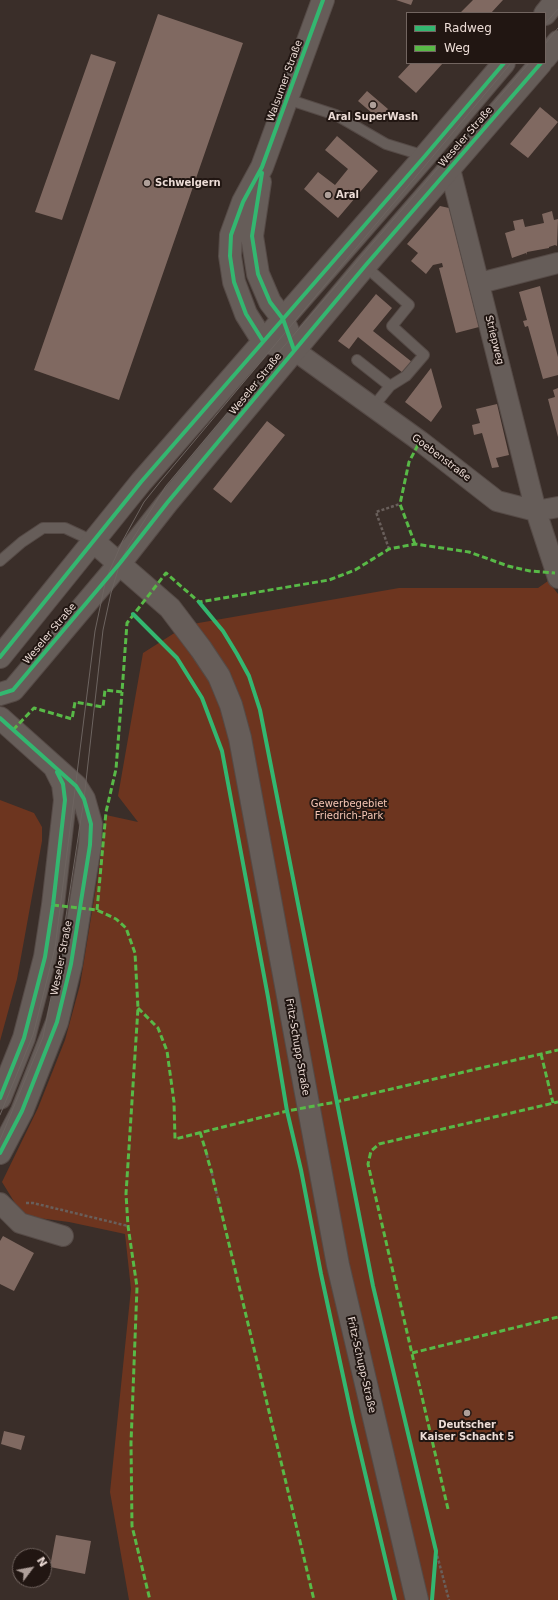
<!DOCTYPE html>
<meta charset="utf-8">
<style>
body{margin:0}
#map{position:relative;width:558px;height:1600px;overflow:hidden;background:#3a2e29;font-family:"DejaVu Sans",sans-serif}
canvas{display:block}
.legend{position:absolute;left:406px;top:12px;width:140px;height:52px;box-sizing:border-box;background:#211612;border:1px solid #726560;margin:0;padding:5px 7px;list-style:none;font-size:12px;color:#ecdcd6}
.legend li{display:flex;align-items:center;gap:8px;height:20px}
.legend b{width:20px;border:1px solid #726560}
.north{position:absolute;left:12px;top:1548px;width:40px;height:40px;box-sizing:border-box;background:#211612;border:1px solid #726560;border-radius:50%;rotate:58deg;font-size:11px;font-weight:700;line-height:16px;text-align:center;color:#ecdcd6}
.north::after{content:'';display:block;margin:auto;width:14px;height:18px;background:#ae9f99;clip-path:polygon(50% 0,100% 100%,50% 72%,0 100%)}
</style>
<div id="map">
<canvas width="558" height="1600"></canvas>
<ul class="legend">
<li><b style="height:5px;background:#33b770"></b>Radweg</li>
<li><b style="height:5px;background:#58b947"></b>Weg</li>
</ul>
<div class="north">N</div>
</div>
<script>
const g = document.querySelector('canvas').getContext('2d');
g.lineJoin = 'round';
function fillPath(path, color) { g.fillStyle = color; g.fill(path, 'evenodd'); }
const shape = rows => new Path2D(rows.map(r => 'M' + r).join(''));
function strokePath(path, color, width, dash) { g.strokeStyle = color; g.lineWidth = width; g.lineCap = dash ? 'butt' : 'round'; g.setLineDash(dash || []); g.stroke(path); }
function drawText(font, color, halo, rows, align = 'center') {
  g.font = font + ' "DejaVu Sans",sans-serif'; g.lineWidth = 4; g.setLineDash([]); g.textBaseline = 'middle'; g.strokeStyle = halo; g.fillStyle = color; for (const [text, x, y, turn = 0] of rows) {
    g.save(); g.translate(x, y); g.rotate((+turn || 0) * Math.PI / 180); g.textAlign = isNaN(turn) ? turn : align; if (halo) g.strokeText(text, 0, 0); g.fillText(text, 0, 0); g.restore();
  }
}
fillPath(shape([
 [548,581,558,594,558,1600,129,1600,110,1492,131,1289,125,1234,69,1222,23,1216,2,1182,38,1108,65,1040,80,985,98,875,106,815,138,822,118,796,143,653,187,625,399,588,538,588],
 [0,800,34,813,42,827,42,841,17,979,0,1041]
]), '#6d351f');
fillPath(shape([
 [396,0,413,0,411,5],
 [473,0,503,0,491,13,460,13],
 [158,14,243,43,119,400,34,370],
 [91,54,116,62,62,220,35,212],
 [411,63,443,63,416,93,398,77],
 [367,91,388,109,379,119,358,101],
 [540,107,558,122,528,158,510,144],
 [337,136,378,171,338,218,304,189,318,172,335,185,348,169,325,150],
 [440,206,449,208,479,327,456,333,439,268,443,267,442,263,433,265,426,274,411,261,418,253,407,244],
 [552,211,554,220,558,219,557,246,555,245,549,247,549,248,527,252,526,255,526,253,512,258,505,233,515,230,513,221,523,219,525,227,544,223,542,214],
 [540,286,558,357,558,375,543,379,528,326,525,327,523,321,527,320,519,292],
 [376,294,392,308,373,331,412,362,403,373,358,337,349,349,338,341],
 [431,368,442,407,431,422,405,402],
 [558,388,558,437,548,399,555,397,553,390],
 [497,404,509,455,496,458,499,467,492,468,482,433,474,435,472,425,480,423,476,409],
 [267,421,285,435,231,503,213,489],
 [3,1236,34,1253,14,1291,0,1284,0,1241],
 [4,1431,25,1436,21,1450,1,1444],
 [56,1535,91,1541,85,1574,50,1567]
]), '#806961');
const service = shape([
 [287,99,336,115,386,144,425,156],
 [365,266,409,305,392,326,424,355,406,376,390,386],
 [357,360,390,386,373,407],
 [0,561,22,542,43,528,65,528,93,541]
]);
const minor = shape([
 [450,169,536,511,558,578],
 [480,283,558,263],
 [294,350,420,441,497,501,536,511,558,507],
 [0,1203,20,1223,63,1236]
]);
const tertiary = shape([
 [260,182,252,236,258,274,270,302,283,319,290,336],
 [294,350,263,341,246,314,234,282,230,256,231,235,243,202,262,167,323,0]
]);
const secondary = shape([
 [545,14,556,0],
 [545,58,558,42],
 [93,541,170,608,201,649,219,676,231,705,240,738,338,1265,417,1600],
 [0,657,141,482,425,156,504,63],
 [0,694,13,690,120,563,167,503,365,266,541,63],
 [0,718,76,786,84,799,91,824,90,845,71,964,57,1022,22,1111,0,1153],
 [0,1098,24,1038,45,957,53,905,65,800,63,784,55,768]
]);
strokePath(service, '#554a46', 12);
strokePath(minor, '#554a46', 22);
strokePath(tertiary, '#554a46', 24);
strokePath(secondary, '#554a46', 24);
strokePath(shape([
 [389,549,376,512,400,504],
 [207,1155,208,1160],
 [212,1173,213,1179],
 [216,1191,218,1198],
 [26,1203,33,1203,128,1226],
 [436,1551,449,1600]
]), '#695f5b', 2.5, [3, 2]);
strokePath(service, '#665d59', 10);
strokePath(minor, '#665d59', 20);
strokePath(tertiary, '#665d59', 22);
strokePath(secondary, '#665d59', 22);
strokePath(shape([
 [545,24,558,9],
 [545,44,558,28],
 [0,1115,33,1035,55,948,95,631,106,579,123,540,144,502,160,482,511,63],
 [0,1140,43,1037,61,949,84,799,103,630,111,593,120,563,129,545,166,486,284,346,529,63]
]), '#6d6460', 1);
strokePath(shape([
 [415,544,400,504,409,462,420,441],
 [13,730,34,708,72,719,75,702,103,707,105,690,122,692,127,623,166,573,199,602,329,580,355,570,389,549,415,544,469,552,508,566,530,571,555,573],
 [53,905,97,910,116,919,126,928,135,953,138,1008,126,1194,128,1226,137,1287,131,1443,132,1526,150,1600],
 [97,910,106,812,116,769,122,692],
 [138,1008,158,1028,167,1051,174,1102,175,1139,287,1111,336,1102,558,1050],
 [541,1054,553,1103],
 [200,1132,207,1155],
 [208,1160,212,1173],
 [213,1179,216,1191],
 [218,1198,314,1600],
 [412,1353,558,1317],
 [448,1509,368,1164,371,1151,379,1144,558,1102]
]), '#58b947', 3, [6, 3]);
strokePath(shape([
 [262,173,252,236,258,274,270,302,283,319,294,350],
 [263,341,246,314,234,282,230,256,231,235,243,202,262,167,323,0],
 [199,602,223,631,237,654,249,676,260,710,373,1286,436,1551,432,1600],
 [133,614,177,658,202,698,222,751,268,997,287,1111,301,1170,321,1274,353,1422,395,1600],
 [0,657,141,482,425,156,504,63],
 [0,694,13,690,120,563,167,503,365,266,541,63],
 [0,718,76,786,84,799,91,824,90,845,71,964,57,1022,22,1111,0,1153],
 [0,1098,24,1038,45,957,53,905,65,800,63,784,57,772]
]), '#33b770', 4);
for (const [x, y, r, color] of [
 [373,105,4,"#ae9f99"],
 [147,183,4,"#ae9f99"],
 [328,195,4,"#ae9f99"],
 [467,1413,4,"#ae9f99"]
]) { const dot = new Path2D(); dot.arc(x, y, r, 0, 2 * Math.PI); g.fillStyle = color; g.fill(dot); strokePath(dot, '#211612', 1.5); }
drawText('10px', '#ecdcd6', '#211612', [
 ["Walsumer Straße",285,81,-70],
 ["Weseler Straße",466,137,-49],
 ["Striepweg",494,340,76],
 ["Weseler Straße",256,384,-51],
 ["Goebenstraße",441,458,37],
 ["Weseler Straße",50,634,-50],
 ["Weseler Straße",62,958,-79],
 ["Fritz-Schupp-Straße",297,1047,80],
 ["Fritz-Schupp-Straße",361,1365,77]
]);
drawText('bold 10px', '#ecdcd6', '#211612', [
 ["Aral SuperWash",373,117],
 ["Schwelgern",155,183,"left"],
 ["Aral",336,195,"left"],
 ["Deutscher",467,1425],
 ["Kaiser Schacht 5",467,1437]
]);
drawText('10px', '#f6c6b4', '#211612', [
 ["Gewerbegebiet",349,804],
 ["Friedrich-Park",349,816]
]);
</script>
